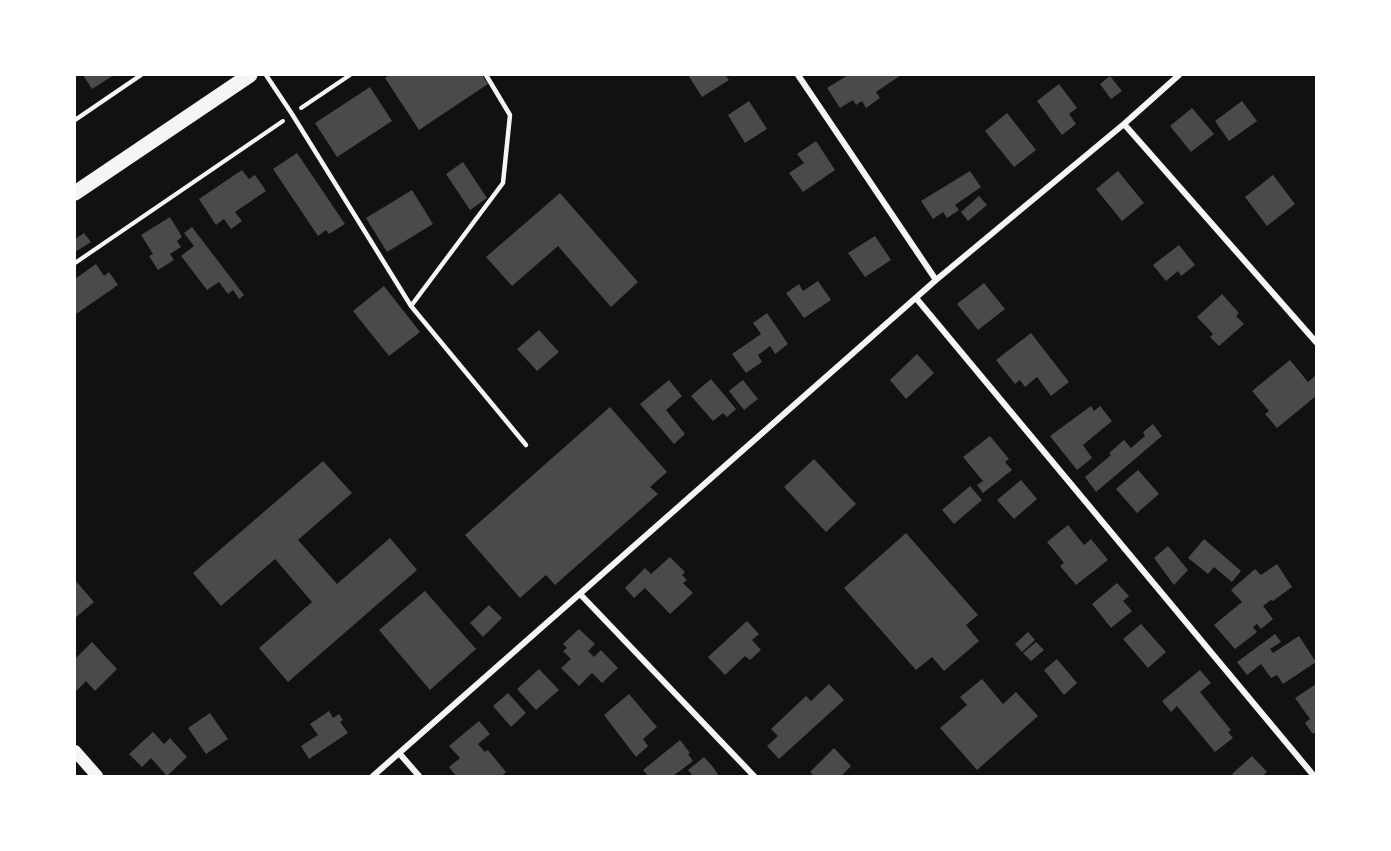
<!DOCTYPE html>
<style>
body{margin:0}
#map{position:relative;width:1391px;height:851px;overflow:hidden;background:#111;font-family:"PT Sans Narrow",sans-serif}
canvas{display:block}
.frame{position:absolute;inset:0;border:76px solid #fff;pointer-events:none}
</style>
<div id="map">
<canvas width="1391" height="851"></canvas>
<div class="frame"></div>
</div>
<script>
const g = document.querySelector('canvas').getContext('2d');
g.lineJoin = 'round';
function fillPath(path, color) { g.fillStyle = color; g.fill(path, 'evenodd'); }
const shape = rows => new Path2D(rows.map(r => 'M' + r).join(''));
function strokePath(path, color, width, dash) { g.strokeStyle = color; g.lineWidth = width; g.lineCap = dash ? 'butt' : 'round'; g.setLineDash(dash || []); g.stroke(path); }
fillPath(shape([
 [83,75,114,75,92,89],
 [389,75,482,75,488,84,419,130,385,78],
 [688,75,725,75,729,80,702,97],
 [848,75,901,75,876,92,880,98,866,108,862,101,856,105,853,100,840,108,827,88],
 [1110,76,1122,91,1111,99,1100,84],
 [1059,84,1077,108,1069,114,1076,124,1062,135,1037,101],
 [370,87,392,121,337,157,315,123],
 [749,101,767,129,745,143,728,115],
 [1242,101,1257,121,1229,141,1215,121],
 [1192,108,1214,134,1191,152,1170,126],
 [1007,113,1036,150,1014,167,985,131],
 [816,141,835,170,803,192,789,173,804,163,797,154],
 [297,153,345,224,329,234,326,230,318,236,273,169],
 [463,162,487,198,470,210,446,174],
 [242,170,249,179,255,175,266,191,235,212,242,221,231,229,224,219,216,225,199,199],
 [970,171,981,187,955,205,959,210,947,218,943,212,933,219,921,201],
 [1118,171,1144,203,1122,221,1096,189],
 [1273,175,1295,204,1267,226,1245,197],
 [412,190,433,224,387,252,366,218],
 [560,193,638,282,611,307,558,246,512,286,486,257],
 [979,196,987,205,968,221,961,212],
 [170,217,182,237,177,241,181,247,170,254,174,260,158,270,149,256,153,254,141,235],
 [192,227,244,295,239,299,233,290,228,294,219,282,207,290,181,256,194,246,184,233],
 [84,233,91,242,75,252,75,239],
 [875,236,891,260,865,277,848,253],
 [1179,245,1195,265,1181,276,1178,271,1166,281,1153,265],
 [96,264,104,276,109,272,118,285,76,314,75,279],
 [818,281,831,300,804,318,786,293,799,284,803,291],
 [984,283,1005,309,978,330,957,304],
 [384,286,420,332,389,356,353,311],
 [1222,294,1239,313,1236,316,1244,324,1219,346,1210,337,1213,334,1197,317],
 [767,313,788,344,775,354,770,346,758,355,762,362,746,373,732,354,761,334,753,323],
 [539,330,559,352,537,371,517,349],
 [1031,333,1069,382,1051,396,1037,377,1025,387,1020,380,1015,384,996,360],
 [917,354,934,373,906,399,890,380],
 [1290,360,1308,382,1316,375,1316,396,1277,428,1265,414,1269,411,1252,391],
 [711,379,736,409,727,417,723,413,713,421,691,396],
 [669,380,682,396,666,410,685,434,674,444,640,404],
 [743,380,758,399,744,410,729,391],
 [1091,406,1094,411,1100,406,1112,421,1083,445,1092,458,1077,470,1050,436],
 [610,407,667,472,650,487,658,494,555,585,546,575,520,598,465,535],
 [1153,424,1162,436,1096,492,1085,477,1111,455,1109,453,1124,440,1131,448,1145,436,1143,432],
 [990,436,1009,459,1005,462,1012,470,983,493,977,485,983,481,963,457],
 [814,459,856,504,826,532,784,487],
 [323,461,352,493,298,540,337,584,390,538,417,570,288,682,259,648,312,602,275,559,221,606,193,573],
 [1138,470,1159,494,1137,513,1116,489],
 [1021,480,1037,499,1014,519,997,500],
 [970,486,982,500,954,524,942,510],
 [1068,525,1084,545,1091,539,1108,560,1076,585,1060,566,1064,563,1047,542],
 [906,533,978,615,966,625,979,641,944,671,932,657,916,670,844,588],
 [1204,539,1241,571,1232,582,1214,567,1208,574,1188,558],
 [1168,546,1188,570,1174,585,1154,558],
 [670,557,685,572,682,575,687,580,683,583,693,593,670,614,645,588,634,598,625,588,645,568,651,574],
 [1277,564,1292,587,1273,601,1271,600,1263,606,1273,619,1261,629,1257,624,1253,627,1257,632,1235,649,1214,625,1242,602,1231,590,1255,569,1261,575],
 [75,580,94,602,75,618],
 [1117,583,1129,596,1123,601,1132,611,1111,628,1092,604],
 [425,591,476,649,430,690,379,630],
 [489,605,502,618,483,637,470,623],
 [747,621,759,634,752,640,761,650,750,660,745,656,725,675,708,657],
 [1141,624,1166,652,1148,668,1123,639],
 [579,629,595,644,588,651,594,657,601,650,618,668,602,683,592,673,579,686,561,668,571,659,563,651,567,648,563,644],
 [1028,632,1035,640,1022,652,1015,644],
 [1275,634,1281,642,1270,649,1273,653,1299,636,1316,662,1283,684,1277,675,1271,678,1261,664,1247,675,1237,662],
 [92,642,117,669,95,691,86,681,75,692,75,659],
 [1036,642,1044,650,1031,661,1023,653],
 [1057,659,1077,683,1064,695,1044,670],
 [539,669,559,690,536,710,517,689],
 [1200,670,1211,683,1200,692,1231,730,1228,732,1233,738,1215,752,1177,706,1171,712,1162,701],
 [982,679,1003,704,1016,692,1038,716,977,770,940,728,967,705,960,697],
 [829,684,844,700,779,759,767,746,778,736,771,729,806,696,811,701],
 [1316,684,1316,732,1313,734,1305,723,1310,719,1295,698],
 [508,693,526,713,511,727,493,706],
 [629,694,657,727,643,739,648,746,636,757,604,715],
 [329,711,333,718,339,714,343,720,340,722,348,733,309,759,301,746,318,735,310,724],
 [210,713,228,739,206,754,188,728],
 [479,721,490,734,478,744,485,752,488,750,506,772,502,776,456,776,449,767,460,758,449,746],
 [153,732,164,744,170,738,187,757,167,776,151,758,142,767,129,754],
 [680,740,690,753,688,754,693,761,673,776,648,776,643,770],
 [834,748,851,766,841,776,814,776,810,772],
 [1252,756,1267,772,1262,776,1234,776,1232,774],
 [704,757,713,767,719,776,693,776,688,770]
]), '#4a4a4a');
strokePath(shape([
 [301,108,350,75],
 [75,263,283,121]
]), '#f5f5f5', 4);
strokePath(shape([
 [266,75,292,114,411,306,526,445],
 [75,120,141,75],
 [411,306,503,183,510,115,486,75]
]), '#f5f5f5', 4.5);
strokePath(shape([
 [798,75,936,280],
 [1124,124,1316,342],
 [916,298,1314,776],
 [580,594,754,776],
 [399,753,419,776],
 [373,776,936,280,1124,124,1179,75]
]), '#f5f5f5', 6);
strokePath(shape([
 [75,751,97,776]
]), '#f5f5f5', 12);
strokePath(shape([
 [75,193,250,75]
]), '#f5f5f5', 15);
</script>
